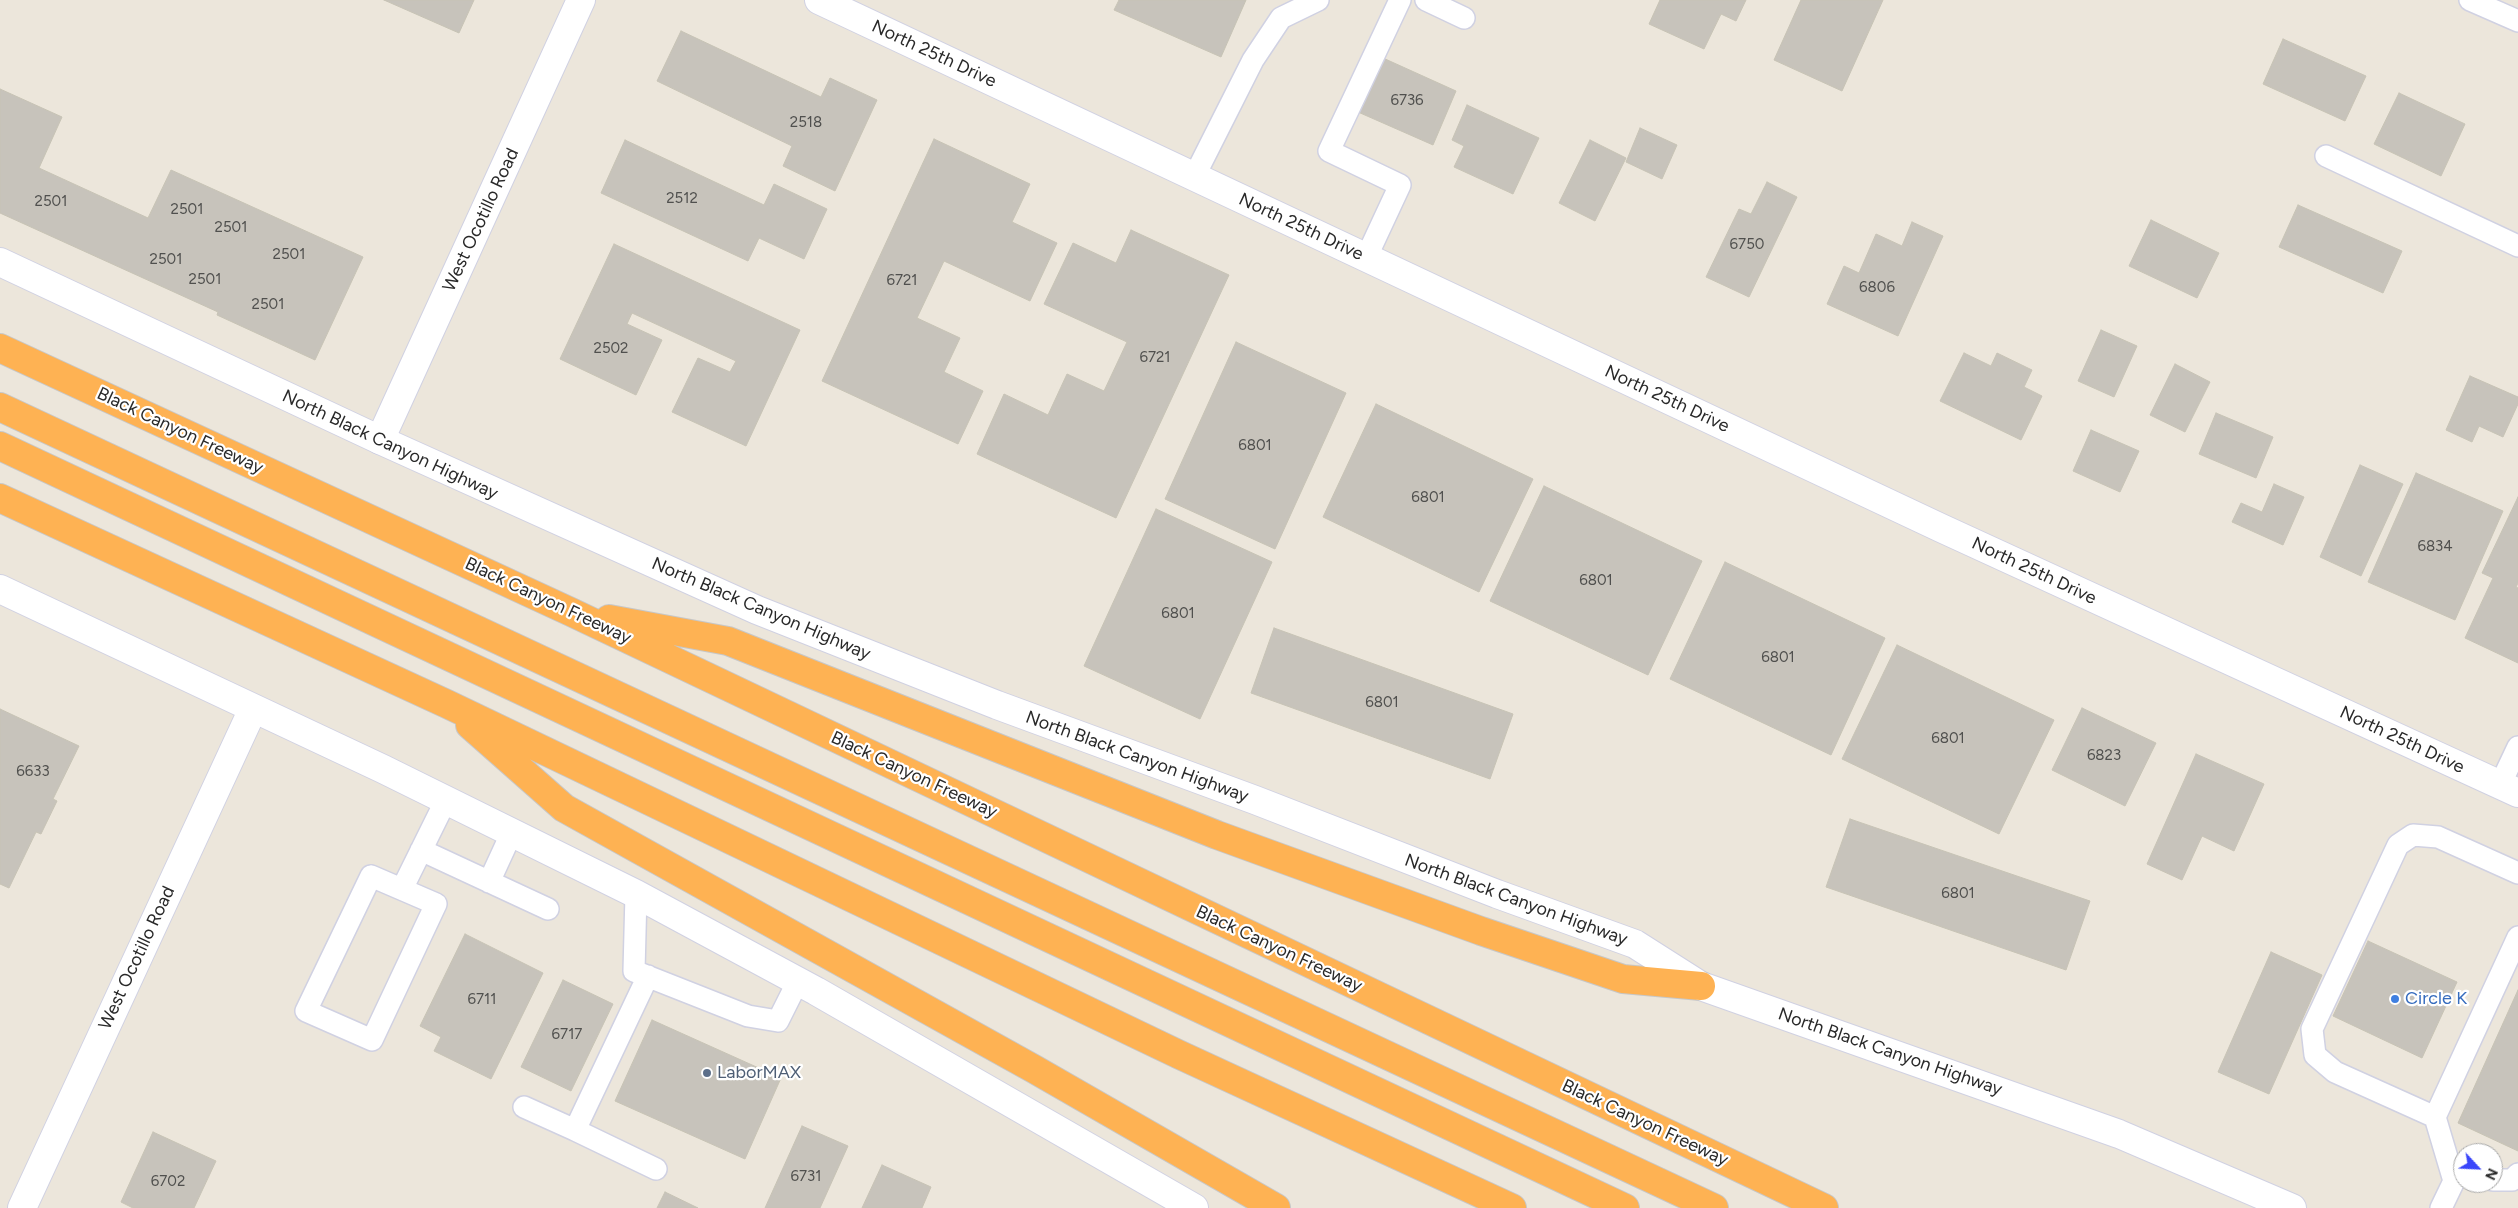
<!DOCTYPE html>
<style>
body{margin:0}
#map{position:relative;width:2518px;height:1208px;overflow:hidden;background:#ece6db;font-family:Figtree,sans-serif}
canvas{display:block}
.north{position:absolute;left:2453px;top:1143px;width:50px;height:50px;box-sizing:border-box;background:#fff;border:1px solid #a9a9a9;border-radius:50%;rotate:115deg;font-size:14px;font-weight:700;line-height:20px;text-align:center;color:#292929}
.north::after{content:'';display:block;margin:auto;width:18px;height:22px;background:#3a46fa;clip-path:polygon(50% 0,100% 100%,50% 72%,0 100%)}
</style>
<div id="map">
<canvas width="2518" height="1208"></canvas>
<div class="north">N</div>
</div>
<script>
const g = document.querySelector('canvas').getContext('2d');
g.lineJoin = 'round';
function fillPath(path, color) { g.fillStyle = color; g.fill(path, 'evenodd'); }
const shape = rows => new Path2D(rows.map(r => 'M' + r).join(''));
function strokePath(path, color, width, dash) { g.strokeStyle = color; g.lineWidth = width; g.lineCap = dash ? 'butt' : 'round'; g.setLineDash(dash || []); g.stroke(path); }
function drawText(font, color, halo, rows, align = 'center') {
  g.font = font + ' Figtree,sans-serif'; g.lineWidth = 4.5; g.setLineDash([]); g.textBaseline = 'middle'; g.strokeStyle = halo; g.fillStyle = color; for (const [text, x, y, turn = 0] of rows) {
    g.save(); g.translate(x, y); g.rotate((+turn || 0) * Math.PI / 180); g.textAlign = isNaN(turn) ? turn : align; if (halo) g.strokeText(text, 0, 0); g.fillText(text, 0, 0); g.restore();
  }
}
const building = shape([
 [384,0,474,0,459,33,384,0],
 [1119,0,1246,0,1221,57,1114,10,1119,0],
 [1660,0,1746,0,1736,21,1721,14,1704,49,1649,24,1660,0],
 [1801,0,1883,0,1842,91,1774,60,1801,0],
 [681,31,821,97,830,78,877,100,835,191,783,166,792,146,657,81,681,31],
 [2283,39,2366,76,2345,121,2263,84,2283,39],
 [1383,58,1456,91,1433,145,1358,112,1383,58],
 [0,89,62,117,39,168,148,218,171,170,363,257,315,360,217,315,218,312,0,213,0,89],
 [2399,93,2465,124,2441,176,2374,144,2399,93],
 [1467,105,1539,138,1513,194,1454,167,1464,146,1452,140,1467,105],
 [1640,128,1677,145,1662,179,1626,162,1640,128],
 [934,139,1030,184,1012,222,1057,243,1030,301,944,261,917,318,960,338,944,372,983,391,958,444,822,381,934,139],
 [625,140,764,205,774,184,827,209,804,259,759,238,748,261,601,193,625,140],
 [1590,140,1626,158,1595,221,1559,203,1590,140],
 [1767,182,1797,197,1749,297,1706,277,1739,209,1751,214,1767,182],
 [2298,205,2402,251,2383,293,2279,247,2298,205],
 [2151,220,2219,253,2197,298,2129,266,2151,220],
 [1912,222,1943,236,1898,336,1827,304,1844,266,1859,273,1876,234,1902,246,1912,222],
 [1131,230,1229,275,1116,518,977,454,1004,394,1048,415,1067,374,1104,391,1127,342,1044,304,1073,243,1116,263,1131,230],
 [614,244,800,330,746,446,672,412,698,358,730,372,736,361,632,313,627,324,662,340,636,395,560,359,614,244],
 [2101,330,2137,346,2114,397,2078,381,2101,330],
 [1236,342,1346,393,1275,549,1165,499,1236,342],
 [1964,353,1991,366,1997,353,2032,370,2024,387,2042,396,2021,440,1940,401,1964,353],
 [2175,364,2210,382,2185,432,2150,415,2175,364],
 [2470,376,2518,397,2518,404,2503,437,2479,426,2472,442,2446,430,2470,376],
 [1376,404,1533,479,1479,592,1323,517,1376,404],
 [2216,413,2273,437,2256,478,2199,454,2216,413],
 [2091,430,2139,451,2120,492,2073,471,2091,430],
 [2360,465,2403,484,2361,576,2320,557,2360,465],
 [2416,473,2503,511,2455,620,2368,582,2416,473],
 [2274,484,2304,497,2283,545,2232,522,2241,503,2262,512,2274,484],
 [1544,486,1702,561,1648,675,1490,601,1544,486],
 [2518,497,2518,583,2516,587,2518,588,2518,663,2465,638,2493,578,2482,573,2518,497],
 [1156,509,1272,562,1200,719,1084,666,1156,509],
 [1725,562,1885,638,1831,755,1670,679,1725,562],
 [1274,628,1513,714,1490,779,1251,693,1274,628],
 [1897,645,2054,720,1999,834,1842,759,1897,645],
 [2082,708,2156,743,2125,806,2052,770,2082,708],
 [0,709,79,746,53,799,57,801,41,834,36,832,9,888,0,884,0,709],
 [2196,754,2264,784,2234,851,2202,836,2182,880,2147,864,2196,754],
 [1850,819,2090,901,2066,970,1826,887,1850,819],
 [465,934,543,973,491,1079,434,1051,441,1037,420,1026,465,934],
 [2368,941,2457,982,2422,1058,2333,1016,2368,941],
 [2271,952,2322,975,2269,1094,2218,1072,2271,952],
 [563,980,613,1004,571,1091,521,1067,563,980],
 [2518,990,2518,1151,2458,1123,2518,990],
 [652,1020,781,1078,745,1159,615,1101,652,1020],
 [802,1126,848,1146,820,1208,765,1208,802,1126],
 [153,1132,216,1161,194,1208,133,1208,121,1202,153,1132],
 [882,1165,931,1187,922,1208,862,1208,882,1165],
 [665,1192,698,1208,657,1208,665,1192]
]);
fillPath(building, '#c7c3bb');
strokePath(building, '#c7c3b5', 1);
const lane = shape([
 [1426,0,1464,18],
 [2470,0,2518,21],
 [2326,156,2518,246],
 [1194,177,1253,60,1281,18,1318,0],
 [1366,258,1400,185,1329,151,1400,0],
 [2500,785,2518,747],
 [421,850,548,909],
 [371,876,436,904,372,1040,306,1011,371,876],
 [489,882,512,832],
 [402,889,446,800],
 [636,894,634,971,748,1016,778,1021,798,981],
 [648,976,575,1130,656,1169],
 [524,1107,575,1130],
 [2435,1117,2335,1072,2315,1055,2312,1029,2398,845,2413,835,2438,837,2518,873],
 [2493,1180,2512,1180,2518,1174],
 [2441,1208,2454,1181,2435,1117,2518,937]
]);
const street = shape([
 [819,0,1941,528,2518,793],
 [380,440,581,0],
 [22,1208,253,709]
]);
const secondary = shape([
 [0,262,380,440,757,610,997,705,1255,800,1497,894,1635,944,1701,986,2119,1134,2292,1208],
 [0,589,383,769,636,894,816,991,1194,1208]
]);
const highway = shape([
 [0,348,571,612,1824,1208],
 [0,407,1714,1208],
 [0,446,1625,1208],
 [0,498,447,704,1180,1055,1512,1208],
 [609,619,728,641,1217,835,1481,931,1623,979,1701,986],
 [470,725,564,808,1034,1069,1276,1208]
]);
strokePath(lane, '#d0d1e2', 24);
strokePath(street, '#d0d1e2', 30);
strokePath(secondary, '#d0d1e2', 30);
strokePath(highway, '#c7c7c7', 30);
strokePath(lane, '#fff', 21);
strokePath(street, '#fff', 28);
strokePath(secondary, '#fff', 28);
strokePath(highway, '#feb253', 28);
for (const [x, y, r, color] of [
 [2395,999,5,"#3f7fe0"],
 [707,1073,5,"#5c6f8a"]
]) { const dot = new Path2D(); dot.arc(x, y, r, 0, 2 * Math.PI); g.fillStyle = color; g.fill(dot); strokePath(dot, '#fff', 2); }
drawText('15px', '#50504e', null, [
 ["6736",1407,101],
 ["2518",806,123],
 ["2512",682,199],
 ["2501",51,202],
 ["2501",187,210],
 ["2501",231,228],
 ["6750",1747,245],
 ["2501",289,255],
 ["2501",166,260],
 ["2501",205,280],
 ["6721",902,281],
 ["6806",1877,288],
 ["2501",268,305],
 ["2502",611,349],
 ["6721",1155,358],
 ["6801",1255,446],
 ["6801",1428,498],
 ["6834",2435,547],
 ["6801",1596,581],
 ["6801",1178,614],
 ["6801",1778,658],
 ["6801",1382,703],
 ["6801",1948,739],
 ["6823",2104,756],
 ["6633",33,772],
 ["6801",1958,894],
 ["6711",482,1000],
 ["6717",567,1035],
 ["6731",806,1177],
 ["6702",168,1182]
]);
drawText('18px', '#292929', '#fff', [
 ["North 25th Drive",934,54,25],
 ["West Ocotillo Road",481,220,-65],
 ["North 25th Drive",1301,227,25],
 ["North 25th Drive",1667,399,25],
 ["Black Canyon Freeway",180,431,25],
 ["North Black Canyon Highway",390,445,25],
 ["North 25th Drive",2034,571,25],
 ["Black Canyon Freeway",548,601,25],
 ["North Black Canyon Highway",761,609,23],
 ["North 25th Drive",2402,740,25],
 ["North Black Canyon Highway",1137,757,20],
 ["Black Canyon Freeway",914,775,25],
 ["North Black Canyon Highway",1516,900,20],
 ["Black Canyon Freeway",1279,949,25],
 ["West Ocotillo Road",137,958,-65],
 ["North Black Canyon Highway",1890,1052,19],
 ["Black Canyon Freeway",1645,1123,25]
]);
drawText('18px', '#366cbe', '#fff', [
 ["Circle K",2405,999]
], 'left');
drawText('18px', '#4e5e75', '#fff', [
 ["LaborMAX",717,1073]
], 'left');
</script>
